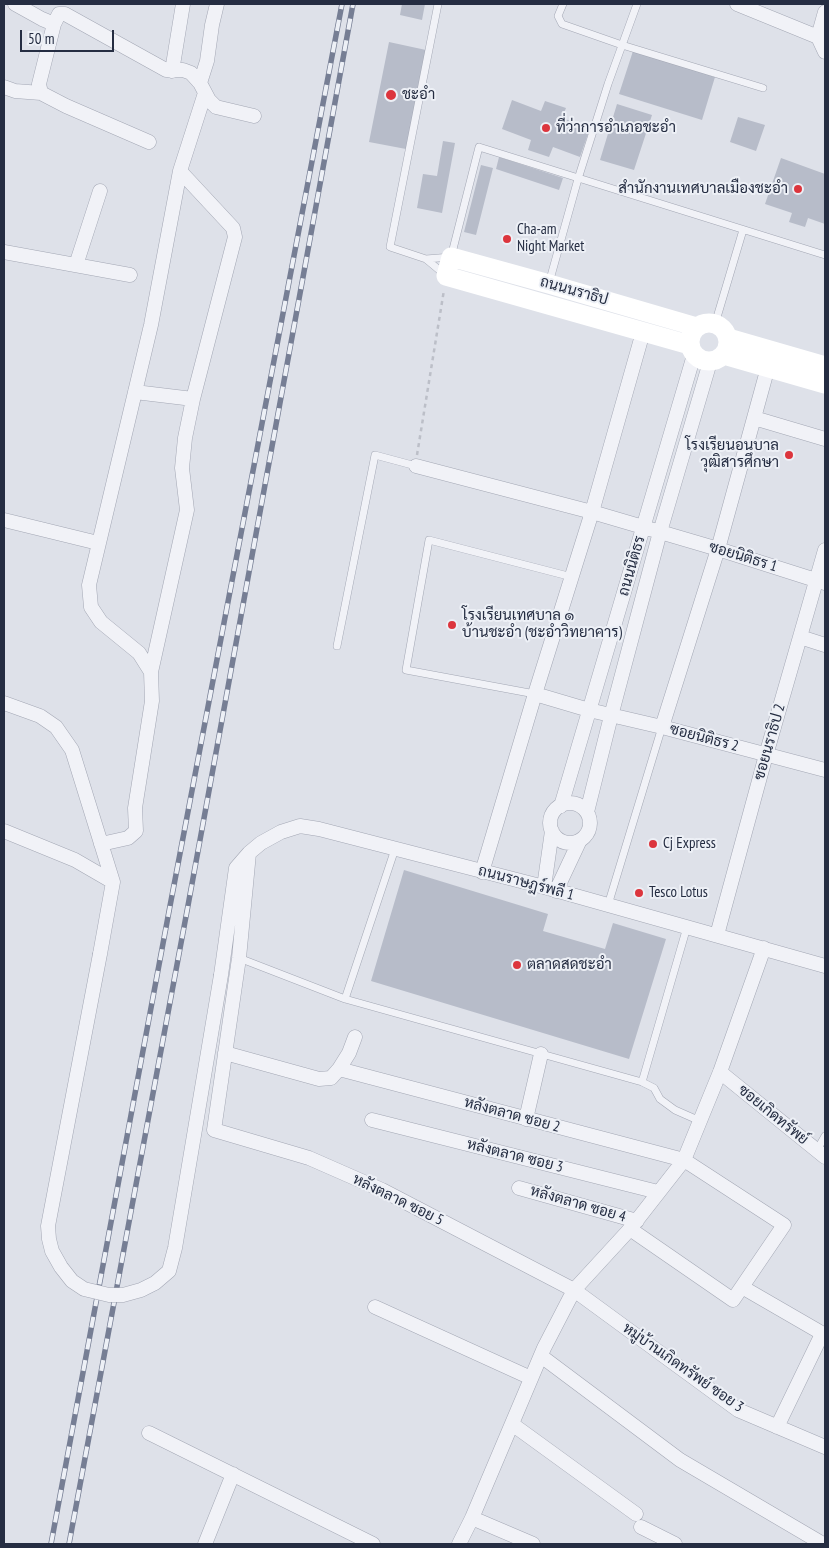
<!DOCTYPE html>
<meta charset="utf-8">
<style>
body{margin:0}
#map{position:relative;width:829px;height:1548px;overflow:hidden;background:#dee1e9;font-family:"PT Sans Narrow",sans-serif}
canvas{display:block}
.frame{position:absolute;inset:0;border:5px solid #252d42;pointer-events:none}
.scale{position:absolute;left:20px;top:30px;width:94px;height:22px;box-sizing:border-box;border:2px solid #252d42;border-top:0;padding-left:6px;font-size:15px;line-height:18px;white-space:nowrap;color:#252d42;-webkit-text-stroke:4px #edf0f6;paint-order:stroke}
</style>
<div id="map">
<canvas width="829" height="1548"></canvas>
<div class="frame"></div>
<div class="scale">50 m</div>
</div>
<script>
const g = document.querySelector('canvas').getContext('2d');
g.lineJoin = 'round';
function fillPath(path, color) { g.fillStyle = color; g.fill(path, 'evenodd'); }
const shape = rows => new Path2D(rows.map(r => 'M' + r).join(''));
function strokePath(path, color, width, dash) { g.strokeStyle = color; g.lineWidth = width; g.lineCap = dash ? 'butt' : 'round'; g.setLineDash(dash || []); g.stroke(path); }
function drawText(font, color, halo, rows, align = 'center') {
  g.font = font + ' "PT Sans Narrow",Sarabun,sans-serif'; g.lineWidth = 4; g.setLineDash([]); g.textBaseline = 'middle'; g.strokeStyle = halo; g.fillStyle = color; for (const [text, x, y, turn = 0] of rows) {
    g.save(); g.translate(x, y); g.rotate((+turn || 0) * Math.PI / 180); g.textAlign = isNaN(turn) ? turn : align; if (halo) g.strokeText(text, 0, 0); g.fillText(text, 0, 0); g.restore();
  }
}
fillPath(shape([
 [402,4,425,4,422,20,400,15],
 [389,42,426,50,406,149,369,142],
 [633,51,715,77,702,120,619,94],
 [512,100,541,111,545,101,566,108,562,118,590,128,580,157,553,147,549,157,528,150,531,140,502,129],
 [617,104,652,115,634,170,600,160],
 [738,117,765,125,756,151,730,142],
 [443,141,455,143,442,213,417,208,423,174,437,176],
 [499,157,563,178,559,190,496,169],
 [781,158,825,174,825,224,808,218,805,227,789,222,792,213,765,204],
 [481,165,493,168,476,235,464,232],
 [404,870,548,914,543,931,605,949,613,923,666,939,629,1059,371,981]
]), '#b7bcc9');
const lane = shape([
 [438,4,390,247,426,259,444,274],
 [563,4,558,16,562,24,622,45,763,88],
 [426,259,451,257,479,147,825,255],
 [549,283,578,179,608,84,637,4],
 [715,324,743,230],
 [337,646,375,455,416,466],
 [535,694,406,670,429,540,572,577],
 [395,849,345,999,642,1082,687,927],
 [608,905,662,727],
 [239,958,345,999],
 [642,1082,654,1088,660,1099,675,1110,700,1121],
 [817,1150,825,1136]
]);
const street = shape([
 [15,4,42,19,54,24,59,14,65,14,166,70,183,70,191,73,200,83,209,100,216,107,254,116],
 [737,4,818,37,825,52],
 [54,24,39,84,41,93,66,106,149,142],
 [818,37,825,12],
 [172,71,183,4],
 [200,83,207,61,212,25,217,4],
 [4,87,15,91,41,93],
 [180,171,233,228,235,237,193,399],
 [4,252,130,275],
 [76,265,100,191],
 [135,392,193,399,185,438,182,468,187,510,151,672],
 [754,418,825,439],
 [416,466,592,512,718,549,825,583],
 [4,520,98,543],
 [800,637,825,645],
 [535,694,589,710,662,727,825,770],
 [4,703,40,716,56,727,72,750,113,882,100,954],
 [662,727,718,549,768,367],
 '550 823a20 20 0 1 1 40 0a20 20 0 1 1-40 0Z',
 [561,806,694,355],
 [587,812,611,716,660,532,710,362],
 [4,831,75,860,113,882],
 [101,844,128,838,136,831,135,808,152,701,151,672,139,653,101,622,91,607,89,585,151,325,180,171,205,93],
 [249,853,239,958,214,1130,309,1158,382,1190,574,1290,738,1410,825,1447],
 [482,872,535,694,592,512,643,332],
 [544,887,552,831],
 [556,891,580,840],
 [717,935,766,755,825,550],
 [221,975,236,868,249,853,261,843,281,832,300,826,319,829,544,887,825,966],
 [225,1053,319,1079,331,1078,339,1069,349,1053,355,1037],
 [339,1069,684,1160,784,1225,733,1300,630,1229],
 [720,1072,825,1157],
 [526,1119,541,1054],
 [372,1120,658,1192],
 [519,1188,637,1221],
 [742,1287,825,1335],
 [375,1307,531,1378],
 [541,1356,680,1460,823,1544],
 [512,1424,636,1514],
 [777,1427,822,1334],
 [149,1433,373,1544],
 [472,1518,533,1544],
 [641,1527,675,1544],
 [205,1544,233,1474],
 [459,1544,472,1518,544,1348,574,1290,630,1229,684,1160,720,1072,764,948]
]);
strokePath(lane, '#a3a7b4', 8);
strokePath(street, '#a3a7b4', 15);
strokePath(shape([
 [417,455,444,290]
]), '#bcbfc8', 2.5, [4, 4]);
strokePath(lane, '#f1f2f7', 7);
strokePath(street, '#f1f2f7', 14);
strokePath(shape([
 '690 342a19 19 0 1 1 38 0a19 19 0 1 1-38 0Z',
 [728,338,825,366],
 [690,345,446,276,451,257,549,284,697,327],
 [724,355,825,384]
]), '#fff', 19);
const rail = shape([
 [51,1544,170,906,342,4],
 [69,1544,187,911,353,4]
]);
strokePath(rail, '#767e94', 5.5);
strokePath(rail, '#edf0f6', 4, [11]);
const streetBridge = shape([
 [100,954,48,1226,49,1239,52,1251,61,1267,72,1281,84,1289,109,1295,123,1295,141,1290,155,1283,169,1271,175,1248,221,975]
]);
strokePath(streetBridge, '#a3a7b4', 15, []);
strokePath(streetBridge, '#f1f2f7', 14);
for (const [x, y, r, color] of [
 [391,95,6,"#dc353d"],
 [546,128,5,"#dc353d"],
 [798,189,5,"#dc353d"],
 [507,239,5,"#dc353d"],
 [789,455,5,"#dc353d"],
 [452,625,5,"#dc353d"],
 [653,844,5,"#dc353d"],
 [639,893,5,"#dc353d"],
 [517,965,5,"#dc353d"]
]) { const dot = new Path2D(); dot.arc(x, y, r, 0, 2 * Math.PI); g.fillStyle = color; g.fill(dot); strokePath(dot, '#edf0f6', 2); }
drawText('15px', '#252d42', '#edf0f6', [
 ["ชะอำ",402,95],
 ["ที่ว่าการอำเภอชะอำ",556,128],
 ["สํานักงานเทศบาลเมืองชะอำ",788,189,"right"],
 ["Cha-am",517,230],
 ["Night Market",517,247],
 ["โรงเรียนอนุบาล",779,446,"right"],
 ["วุฒิสารศึกษา",779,463,"right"],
 ["โรงเรียนเทศบาล ๑",462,616],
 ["บ้านชะอำ (ชะอำวิทยาคาร)",462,633],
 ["Cj Express",663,844],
 ["Tesco Lotus",649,893],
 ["ตลาดสดชะอำ",527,965]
], 'left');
drawText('15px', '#252d42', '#edf0f6', [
 ["ถนนนราธิป",574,291,16],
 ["ซอยนิติธร 1",743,557,17],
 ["ถนนนิติธร",632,566,-74],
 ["ซอยนิติธร 2",704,738,15],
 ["ซอยนราธิป 2",770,742,-74],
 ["ถนนราษฎร์พลี 1",526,883,15],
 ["หลังตลาด ซอย 2",512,1115,15],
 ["ซอยเกิดทรัพย์",773,1115,39],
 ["หลังตลาด ซอย 3",515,1156,14],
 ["หลังตลาด ซอย 5",398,1200,26],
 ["หลังตลาด ซอย 4",578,1204,16],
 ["หมู่บ้านเกิดทรัพย์ ซอย 3",683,1368,35]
]);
</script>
